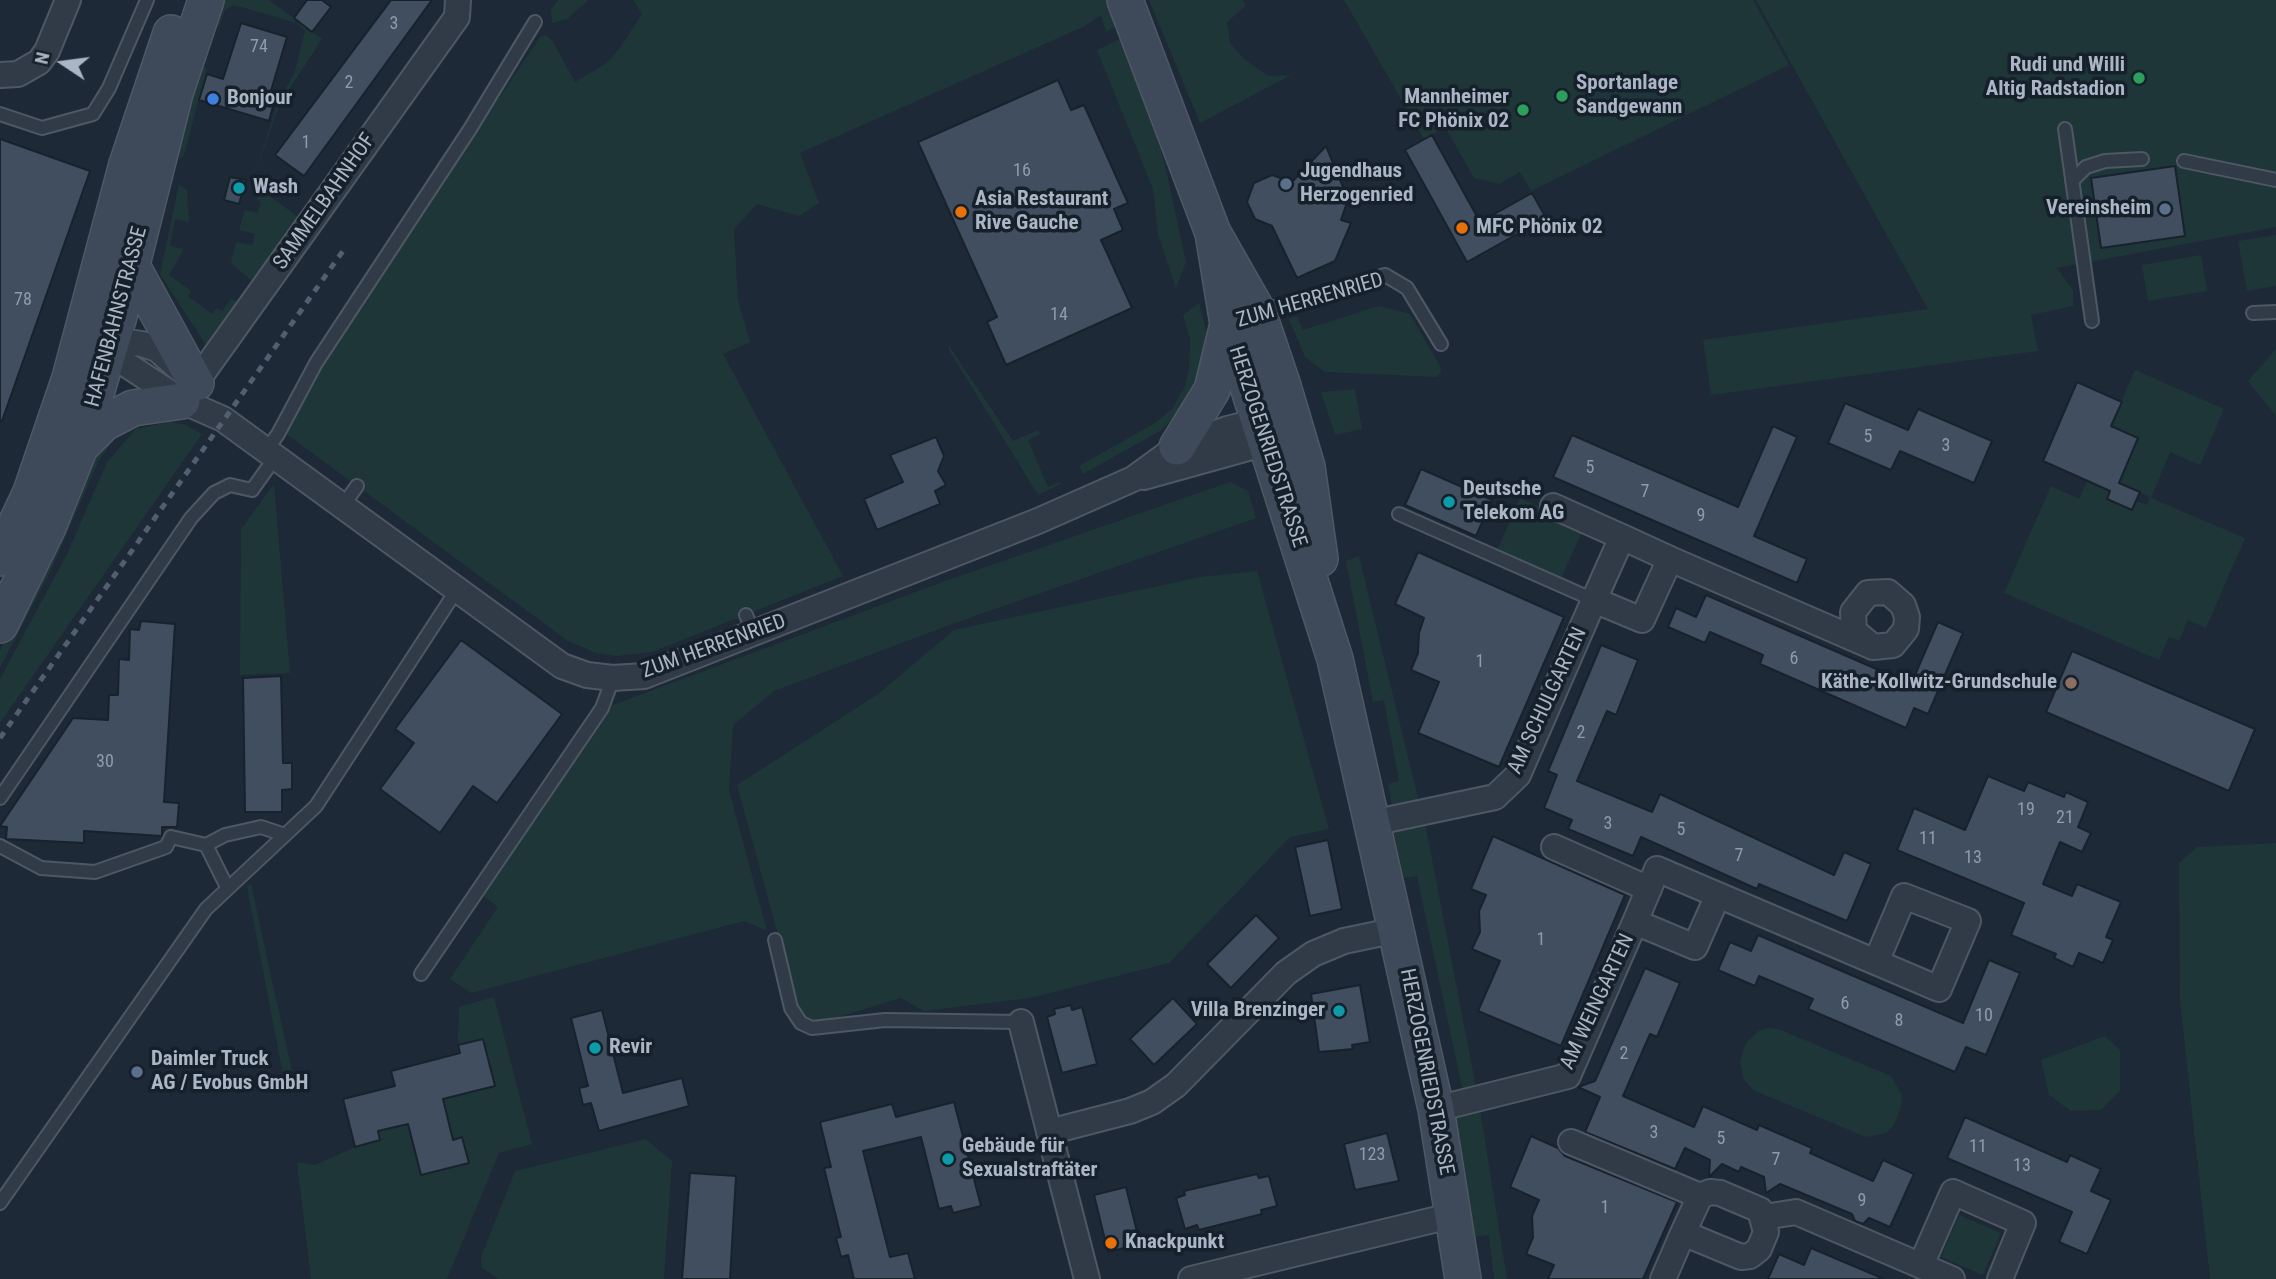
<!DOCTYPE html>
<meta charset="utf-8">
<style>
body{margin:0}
#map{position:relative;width:2276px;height:1279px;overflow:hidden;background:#1d2936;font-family:"Roboto Condensed",sans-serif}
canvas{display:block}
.north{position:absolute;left:28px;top:28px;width:70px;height:70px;-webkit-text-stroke:5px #16202b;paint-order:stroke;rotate:283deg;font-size:19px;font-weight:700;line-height:28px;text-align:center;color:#aab5c5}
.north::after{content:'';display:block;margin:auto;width:24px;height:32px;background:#aab5c5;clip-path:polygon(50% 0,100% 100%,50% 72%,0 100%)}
</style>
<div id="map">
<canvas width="2276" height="1279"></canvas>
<div class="north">N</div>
</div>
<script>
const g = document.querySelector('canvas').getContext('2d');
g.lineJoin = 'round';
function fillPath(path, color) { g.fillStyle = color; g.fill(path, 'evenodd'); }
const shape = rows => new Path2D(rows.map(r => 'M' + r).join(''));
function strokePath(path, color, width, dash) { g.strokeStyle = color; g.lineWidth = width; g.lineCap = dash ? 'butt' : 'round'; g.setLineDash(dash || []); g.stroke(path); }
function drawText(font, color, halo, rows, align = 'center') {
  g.font = font + ' "Roboto Condensed",sans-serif'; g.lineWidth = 7; g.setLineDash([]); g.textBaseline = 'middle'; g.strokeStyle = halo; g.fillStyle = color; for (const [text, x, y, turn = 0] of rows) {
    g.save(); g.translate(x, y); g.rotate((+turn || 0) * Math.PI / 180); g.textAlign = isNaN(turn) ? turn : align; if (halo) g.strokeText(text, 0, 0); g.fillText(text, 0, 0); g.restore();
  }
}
fillPath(shape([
 [222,0,269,0,322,39,280,103,252,182,278,102,294,74,305,31,297,23,234,5,225,10,219,27,215,23],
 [558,0,588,0,567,19,552,23,551,10],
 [633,0,1113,0,1116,26,1106,32,1101,15,1085,26,800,153,819,203,799,216,757,204,734,229,738,300,750,342,723,354,843,576,652,652,617,656,596,653,568,641,285,433,320,365,540,37,546,35,552,40,575,82,608,62,622,45,642,14],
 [1149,0,1243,0,1246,6,1227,22,1230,43,1244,59,1268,76,1291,75,1200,123],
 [1344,0,1753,0,1789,65,1531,191,1520,172,1499,184,1474,178,1445,127,1424,139],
 [1756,0,2276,0,2276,227,2057,268,2073,290,2073,306,2031,315,2038,351,1711,395,1703,340,1928,309],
 [1122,38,1152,118,1165,165,1186,262,1176,288,1158,234,1153,189,1097,50],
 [201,66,207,69,184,155,179,160,181,133],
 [179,184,187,191,189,222,175,219,170,246,184,249,169,275,191,291,188,296,212,314,217,308,222,311,231,299,238,301,206,345,160,274],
 [263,191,298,217,252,281,231,263,236,242,252,245,255,234,239,230,245,210,258,213,261,201,256,200],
 [2276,235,2276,286,2247,291,2238,241],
 [2201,255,2207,291,2148,301,2142,265],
 [1199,303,1209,342,1209,368,1182,410,1160,431,1083,474,1079,466,1155,423,1172,409,1185,386,1189,368,1190,339,1183,315],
 [1379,306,1410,314,1440,366,1441,372,1437,377,1325,372,1305,357,1289,319,1297,316,1303,330],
 [949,346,1013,441,1038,430,1040,434,1028,440,1048,487,1060,482,1061,484,1038,495,949,350],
 [2276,349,2276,416,2248,381],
 [2135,370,2224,409,2200,465,2170,452,2151,498,2245,538,2206,628,2188,620,2179,641,2169,637,2159,660,2004,593,2051,486,2079,499,2087,481,2110,490,2107,499,2132,510,2136,501,2147,505,2150,497,2119,483,2138,438,2111,426],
 [1355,389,1362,429,1335,435,1321,392],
 [171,422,186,425,202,434,0,723,0,679,68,552,107,462,136,429],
 [126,430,114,439,98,462,51,570,0,668,0,650,95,450],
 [1230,482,1248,491,1256,518,955,623,774,691,733,725,729,790,767,931,744,921,471,993,450,979,498,907,482,895,613,705,937,584],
 [274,484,290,673,240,675,241,529],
 [1520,498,1584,527,1561,579,1497,551],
 [1359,556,1420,806,1393,811,1388,784,1399,781,1384,700,1373,702,1346,561],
 [1257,571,1329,829,1290,837,1169,963,1030,998,924,1011,901,998,819,1023,807,1020,798,1008,737,785,878,694,954,630,1200,577],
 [1425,823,1479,1103,1507,1279,1494,1279,1489,1235,1473,1237,1450,1095,1463,1092,1417,876,1404,878,1393,829],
 [2276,843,2276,1279,2210,1279,2180,1000,2179,863,2197,847],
 [251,884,293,1076,285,1085,247,887],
 [494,997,532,1144,499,1153,447,1279,311,1279,297,1162,315,1165,355,1147,380,1140,378,1131,408,1124,421,1175,469,1163,462,1138,453,1140,443,1099,495,1086,483,1039,458,1045,459,1007],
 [1768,1028,1778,1029,1891,1076,1901,1094,1902,1104,1894,1125,1886,1133,1866,1137,1753,1090,1744,1080,1740,1061,1746,1043,1758,1031],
 [2105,1036,2120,1050,2120,1091,2101,1110,2071,1111,2049,1095,2041,1060],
 [646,1139,672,1161,664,1279,498,1279,482,1268,481,1257,515,1171],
 [1959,1215,2001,1233,1983,1275,1941,1257]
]), '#1f3638');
const building = shape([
 [307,0,322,0,331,7,312,32,294,18,307,0],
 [391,0,432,0,304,176,275,155,391,0],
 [241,23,287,37,270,94,276,95,269,121,199,100,207,74,223,79,241,23],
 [1058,80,1071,110,1084,105,1128,203,1114,209,1123,230,1101,240,1132,308,1006,365,987,322,997,317,918,142,1058,80],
 [1432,135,1480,222,1532,193,1546,218,1467,262,1405,150,1432,135],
 [0,139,90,171,2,421,0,421,0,139],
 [1326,146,1348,199,1341,220,1351,223,1335,261,1297,278,1272,226,1255,219,1247,202,1254,183,1272,175,1292,182,1326,146],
 [2175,166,2185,236,2101,248,2091,178,2175,166],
 [230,177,246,180,239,204,224,200,230,177],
 [2077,382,2122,402,2111,426,2138,438,2119,483,2140,492,2132,510,2107,499,2110,491,2043,461,2077,382],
 [1845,403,1908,430,1918,409,1992,441,1974,483,1900,451,1891,470,1828,443,1845,403],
 [1773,426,1797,437,1754,536,1807,559,1797,583,1553,477,1572,435,1738,507,1773,426],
 [936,437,944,456,938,471,946,485,935,491,940,504,877,530,864,499,903,482,890,455,936,437],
 [1421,469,1492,500,1476,536,1405,505,1421,469],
 [1418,552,1564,617,1499,767,1418,733,1439,682,1411,670,1418,653,1419,633,1424,618,1395,604,1418,552],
 [1706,595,1911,684,1938,622,1963,633,1928,714,1914,708,1906,728,1760,664,1763,655,1710,632,1705,643,1668,627,1676,608,1696,617,1706,595],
 [141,621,175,624,164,802,179,803,177,827,162,827,162,836,84,831,84,843,6,839,7,827,0,826,73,718,108,720,109,695,118,695,119,659,129,660,130,629,139,630,141,621],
 [461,640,562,714,497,803,473,786,440,833,380,789,414,743,395,729,461,640],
 [1601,645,1638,660,1616,715,1607,711,1577,781,1652,812,1660,794,1834,875,1844,852,1871,864,1847,921,1759,884,1757,889,1641,837,1633,856,1568,829,1572,820,1544,808,1557,775,1548,771,1601,645],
 [2072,651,2255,729,2229,791,2046,712,2072,651],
 [281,676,283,763,292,763,292,789,282,790,282,812,245,812,243,678,281,676],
 [1988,776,2024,791,2028,782,2064,797,2066,792,2088,802,2078,827,2091,833,2082,852,2060,842,2043,884,2072,896,2077,884,2121,902,2106,937,2113,940,2103,963,2079,953,2073,967,2054,958,2056,954,2011,935,2024,903,1897,850,1914,808,1965,830,1988,776],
 [1493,836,1625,895,1561,1046,1478,1011,1500,961,1472,949,1480,932,1479,911,1486,895,1471,889,1493,836],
 [1328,840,1342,909,1310,916,1295,847,1328,840],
 [1256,915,1279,938,1231,988,1207,964,1256,915],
 [1758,935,1963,1023,1989,960,2020,973,1986,1055,1966,1047,1955,1072,1808,1009,1813,999,1759,976,1755,986,1718,970,1730,942,1751,951,1758,935],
 [1645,968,1680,983,1657,1037,1650,1034,1623,1096,1694,1127,1703,1106,1757,1130,1759,1125,1812,1148,1810,1153,1873,1181,1883,1160,1914,1174,1890,1227,1869,1218,1863,1224,1855,1221,1852,1214,1780,1184,1766,1193,1764,1177,1741,1167,1739,1172,1722,1164,1709,1177,1710,1160,1685,1148,1675,1169,1585,1132,1600,1097,1578,1087,1595,1081,1645,968],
 [1360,985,1370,1042,1352,1045,1353,1049,1319,1052,1311,994,1360,985],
 [1173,998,1197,1024,1154,1065,1130,1039,1173,998],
 [1071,1005,1072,1010,1082,1007,1097,1064,1062,1073,1047,1017,1055,1014,1054,1009,1071,1005],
 [602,1010,623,1093,682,1078,689,1106,599,1131,591,1103,583,1105,579,1088,588,1086,571,1018,602,1010],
 [483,1039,495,1086,443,1099,453,1140,462,1137,469,1163,421,1175,408,1124,378,1131,380,1140,355,1147,343,1099,395,1086,391,1071,460,1053,458,1045,483,1039],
 [954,1102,981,1206,953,1213,951,1206,939,1209,921,1137,863,1151,890,1257,908,1253,915,1279,854,1279,848,1255,841,1257,836,1238,841,1237,824,1168,831,1167,820,1122,892,1104,896,1117,954,1102],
 [1965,1117,2067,1162,2070,1155,2101,1169,2091,1191,2111,1200,2087,1254,2059,1242,2072,1212,1947,1158,1965,1117],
 [1387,1133,1399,1181,1355,1190,1344,1144,1387,1133],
 [1531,1136,1558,1148,1565,1156,1677,1202,1643,1279,1548,1279,1554,1265,1526,1254,1533,1237,1532,1216,1539,1200,1510,1187,1531,1136],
 [690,1173,736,1176,730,1279,682,1279,690,1173],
 [1257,1174,1259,1178,1269,1176,1277,1206,1261,1210,1262,1214,1199,1230,1197,1225,1185,1229,1176,1198,1185,1195,1184,1191,1257,1174],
 [1126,1187,1140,1244,1108,1252,1094,1195,1126,1187],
 [1811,1248,1884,1279,1768,1279,1779,1254,1804,1265,1811,1248]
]);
fillPath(building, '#404e5f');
strokePath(building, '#18222d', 2);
const lane = shape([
 [0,114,42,128,93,114,109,88,147,0],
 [2065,129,2092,321],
 [2184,161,2276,180],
 [2072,181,2086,167,2105,161,2142,159],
 [1258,312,1385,275,1407,288,1441,344],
 [2253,313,2276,312],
 [265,452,278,434,316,363,470,129,535,22],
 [342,507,357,486],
 [1399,514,1594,600],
 [746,615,754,633],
 [0,798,191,518,214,493,230,485,252,490,274,459],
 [206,845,227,887],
 [0,846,41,868,95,872,166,847,171,837,206,845,225,835,261,827,285,835],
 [775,940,791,1008,801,1023,812,1028,885,1020,1021,1022],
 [421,974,602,708,613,678],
 [0,1203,206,909,316,806,456,591]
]);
const street = shape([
 [0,75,18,74,39,62,47,51,68,0],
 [98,338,142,344,157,349,182,371],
 [95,344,182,401,223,419,562,666,587,675,613,678,644,676,1038,521,1133,479,1177,447,1227,429,1259,421,1275,422],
 [189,392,457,17,458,0],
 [1144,477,1266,443,1278,434],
 [1553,506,1622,537],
 [1670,559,1873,647,1893,645,1906,629,1907,617,1903,605,1888,592,1868,593,1853,612,1854,631,1873,647],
 [1372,823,1495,797,1518,775,1594,600,1642,620,1670,559,1622,537,1594,600],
 [1554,847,1649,889],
 [1718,895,1939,989,1968,921,1904,896,1876,962],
 [1021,1022,1087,1279],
 [1436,1109,1568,1076,1635,922,1695,947,1718,895,1657,869,1635,922],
 [1049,1132,1130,1111,1152,1102,1176,1085,1286,973,1313,954,1344,941,1397,930],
 [1571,1142,1700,1196],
 [1764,1217,1796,1212,1952,1279],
 [1921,1265,1953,1192,2023,1223,2000,1279],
 [1191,1279,1454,1215],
 [1663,1279,1683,1233,1700,1196,1710,1192,1720,1193,1760,1210,1766,1232,1759,1249,1750,1256,1741,1257,1683,1233]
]);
const secondary = shape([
 [1125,0,1213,233,1258,312,1282,383,1307,467,1320,559],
 [1213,233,1228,324,1335,659,1436,1109,1463,1279],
 [132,266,196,383],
 [80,447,104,423,133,408,182,401],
 [1177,447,1212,390,1228,324],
 [0,558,31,492,70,378,127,164,171,33],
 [0,625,48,527,80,447,119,316,175,93,206,0]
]);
strokePath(lane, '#4e5865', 16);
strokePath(street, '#4e5865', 28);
strokePath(secondary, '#4e5865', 38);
strokePath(lane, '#303b47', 12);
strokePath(street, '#303b47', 24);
strokePath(secondary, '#3e4a5a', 35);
strokePath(shape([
 [0,738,345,248]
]), '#525f6f', 5, [7, 7]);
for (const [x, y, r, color] of [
 [2139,78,7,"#2e9e5b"],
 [1562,96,7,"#2e9e5b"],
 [213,99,7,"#3f7fe0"],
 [1523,110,7,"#2e9e5b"],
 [1286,184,7,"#5c6f8a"],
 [239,188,7,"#0f9aa8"],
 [2165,209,7,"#5c6f8a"],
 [961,212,7,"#e8710a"],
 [1462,228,7,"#e8710a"],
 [1449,502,7,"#0f9aa8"],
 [2071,683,7,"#8d6e63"],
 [1339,1011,7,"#0f9aa8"],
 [595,1048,7,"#0f9aa8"],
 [137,1072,7,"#5c6f8a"],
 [948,1159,7,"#0f9aa8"],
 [1111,1243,7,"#e8710a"]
]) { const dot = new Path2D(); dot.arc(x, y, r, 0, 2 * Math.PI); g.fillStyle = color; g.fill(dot); strokePath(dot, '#16202b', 2.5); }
drawText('18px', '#909bac', null, [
 ["3",394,24],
 ["74",259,47],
 ["2",349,83],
 ["1",306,143],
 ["16",1022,171],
 ["78",23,300],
 ["14",1059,315],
 ["5",1868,437],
 ["3",1946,446],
 ["5",1590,468],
 ["7",1645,492],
 ["9",1701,516],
 ["6",1794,659],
 ["1",1480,662],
 ["2",1581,733],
 ["30",105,762],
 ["19",2026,810],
 ["21",2065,818],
 ["3",1608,824],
 ["5",1681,830],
 ["11",1928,839],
 ["7",1739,856],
 ["13",1973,858],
 ["1",1541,940],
 ["6",1845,1004],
 ["10",1984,1016],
 ["8",1899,1021],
 ["2",1624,1054],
 ["3",1654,1133],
 ["5",1721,1139],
 ["11",1978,1147],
 ["123",1372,1155],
 ["7",1776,1160],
 ["13",2022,1166],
 ["9",1862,1201],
 ["1",1605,1208]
]);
drawText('bold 21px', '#aab5c5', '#16202b', [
 ["Rudi und Willi",2125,66,"right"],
 ["Altig Radstadion",2125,90,"right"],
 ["Sportanlage",1576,84],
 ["Sandgewann",1576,108],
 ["Mannheimer",1509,98,"right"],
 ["FC Phönix 02",1509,122,"right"],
 ["Bonjour",227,99],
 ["Jugendhaus",1300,172],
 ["Herzogenried",1300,196],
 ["Wash",253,188],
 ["Asia Restaurant",975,200],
 ["Rive Gauche",975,224],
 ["Vereinsheim",2151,209,"right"],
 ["MFC Phönix 02",1476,228],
 ["Deutsche",1463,490],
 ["Telekom AG",1463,514],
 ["Käthe-Kollwitz-Grundschule",2057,683,"right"],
 ["Villa Brenzinger",1325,1011,"right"],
 ["Revir",609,1048],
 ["Daimler Truck",151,1060],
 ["AG / Evobus GmbH",151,1084],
 ["Gebäude für",962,1147],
 ["Sexualstraftäter",962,1171],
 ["Knackpunkt",1125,1243]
], 'left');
drawText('21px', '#aab5c5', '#16202b', [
 ["SAMMELBAHNHOF",325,202,-55],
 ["ZUM HERRENRIED",1310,301,-16],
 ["HAFENBAHNSTRASSE",117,317,-75],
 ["HERZOGENRIEDSTRASSE",1267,447,72],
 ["ZUM HERRENRIED",714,647,-20],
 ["AM SCHULGARTEN",1548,701,-65],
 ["AM WEINGARTEN",1598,1002,-65],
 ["HERZOGENRIEDSTRASSE",1426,1072,79]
]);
</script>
